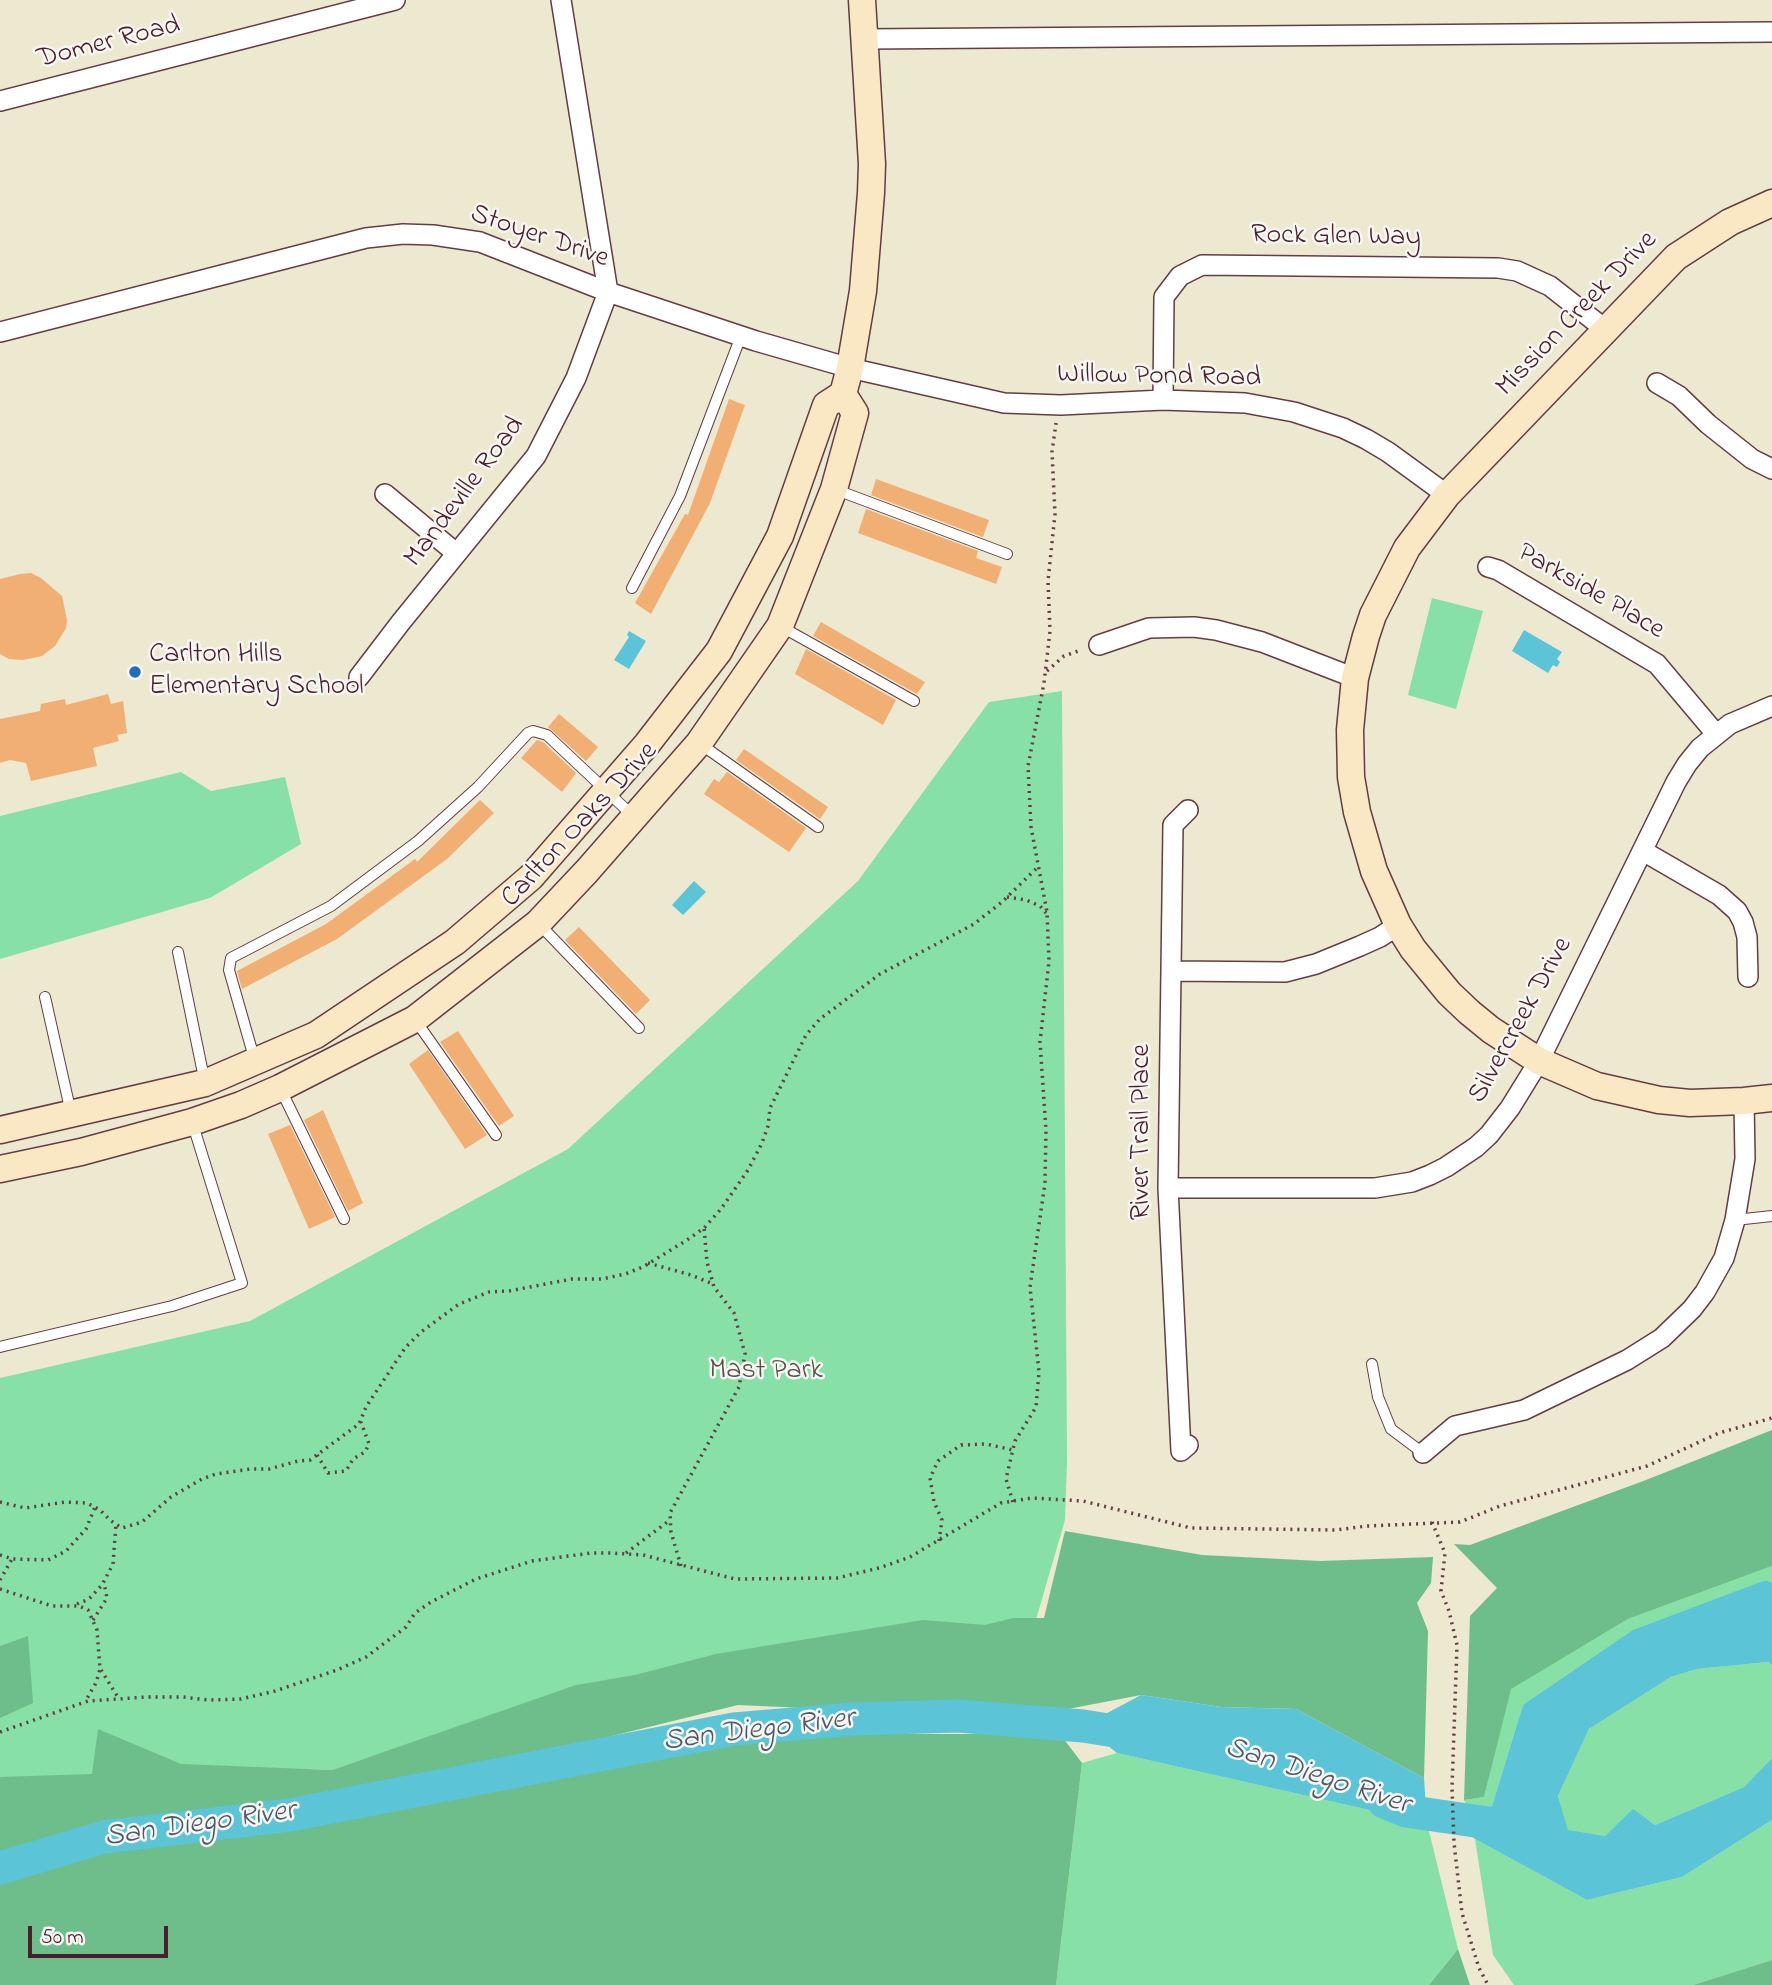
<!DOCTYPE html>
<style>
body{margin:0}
#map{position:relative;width:1772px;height:1985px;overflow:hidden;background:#ede8d0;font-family:"Indie Flower",sans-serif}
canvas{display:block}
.scale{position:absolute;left:28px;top:1926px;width:140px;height:32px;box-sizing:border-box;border:4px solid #4a1f2b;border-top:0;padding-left:9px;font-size:21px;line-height:24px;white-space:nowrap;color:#4a1f2b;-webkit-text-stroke:5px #f6f6f2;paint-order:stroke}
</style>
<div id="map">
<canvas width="1772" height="1985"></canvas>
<div class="scale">50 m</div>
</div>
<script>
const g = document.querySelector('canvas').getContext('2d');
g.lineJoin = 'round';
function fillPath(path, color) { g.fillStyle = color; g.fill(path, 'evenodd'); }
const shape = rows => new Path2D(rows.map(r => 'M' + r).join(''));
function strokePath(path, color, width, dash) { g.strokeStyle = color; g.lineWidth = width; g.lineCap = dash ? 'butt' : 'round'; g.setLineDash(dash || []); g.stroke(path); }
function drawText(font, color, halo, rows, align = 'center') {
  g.font = font + ' "Indie Flower",sans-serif'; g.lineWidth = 5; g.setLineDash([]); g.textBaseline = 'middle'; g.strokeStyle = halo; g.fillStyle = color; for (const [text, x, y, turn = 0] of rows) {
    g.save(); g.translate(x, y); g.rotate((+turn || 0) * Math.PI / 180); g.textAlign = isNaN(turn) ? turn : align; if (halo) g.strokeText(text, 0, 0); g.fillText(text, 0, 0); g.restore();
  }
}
fillPath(shape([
 [1432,598,1483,611,1456,709,1408,695],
 [1062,691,1067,1462,1065,1520,1035,1623,376,1755,332,1770,305,1769,0,1832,0,1378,250,1321,568,1149,858,881,989,702],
 [181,772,211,791,285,777,301,844,210,898,0,959,0,816],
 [1772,1566,1772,1583,1765,1580,1523,1705,1492,1806,1472,1816,1464,1800,1484,1797,1510,1689,1628,1619],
 [1768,1662,1772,1665,1772,1758,1744,1787,1655,1825,1633,1810,1605,1836,1568,1831,1558,1796,1589,1729,1671,1677,1697,1669],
 [1117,1753,1427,1823,1458,1949,1429,1985,1056,1985,1082,1763],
 [1772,1820,1772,1960,1693,1985,1514,1985,1493,1955,1475,1839,1587,1900,1682,1877]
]), '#87e0a5');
fillPath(shape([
 [1772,1430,1772,1566,1628,1619,1511,1689,1484,1797,1464,1800,1470,1616,1497,1588,1454,1544,1470,1545,1646,1480],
 [1065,1531,1202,1555,1320,1561,1433,1557,1431,1583,1417,1603,1428,1631,1424,1778,1296,1709,1221,1707,1141,1695,1047,1713,850,1710,738,1705,417,1784,290,1804,107,1829,0,1859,0,1777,92,1774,98,1729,181,1764,332,1770,576,1685,635,1675,716,1654,923,1620,985,1625,1013,1618,1044,1618],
 [28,1636,33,1703,0,1718,0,1646],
 [858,1734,1060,1734,1082,1763,1056,1985,0,1985,0,1878,111,1850,294,1826,740,1740],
 [1458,1949,1470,1985,1429,1985],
 [1772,1960,1772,1985,1693,1985]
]), '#6dbe8a');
fillPath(shape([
 [1524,630,1562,652,1557,659,1560,662,1557,667,1553,665,1548,673,1512,651],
 [629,631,646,641,629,669,614,660,629,637,627,635],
 [694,881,706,892,683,915,672,905],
 [1766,1580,1772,1583,1772,1665,1768,1662,1697,1669,1671,1677,1589,1729,1558,1796,1568,1830,1605,1836,1633,1809,1655,1825,1744,1787,1772,1758,1772,1820,1682,1877,1587,1900,1475,1839,1459,1826,1472,1816,1492,1806,1523,1705,1633,1630],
 [1141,1695,1221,1707,1296,1709,1424,1778,1427,1823,1117,1753,1083,1726]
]), '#5bc5d7');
strokePath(shape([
 [1384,1802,1406,1811,1509,1826],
 [0,1868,104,1837,290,1815,734,1729,853,1719,959,1716,1083,1726,1127,1733]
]), '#5bc5d7', 33);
fillPath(shape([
 [729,399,745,405,710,503,651,614,635,603,685,514,688,515],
 [876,479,989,520,983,537,871,495],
 [866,509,978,551,976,558,1002,567,996,584,858,533],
 [31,573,41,578,62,596,67,620,66,628,55,646,42,656,23,660,9,659,0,654,0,579,20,574],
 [821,622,925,682,917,694,813,636],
 [806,649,896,700,883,725,795,674],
 [108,694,111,704,123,701,127,733,117,735,119,741,93,748,97,766,31,781,26,763,10,760,0,763,0,719,40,711,41,704,65,699,66,705],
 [559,714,598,747,586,761,548,727],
 [537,740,543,742,576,773,562,792,521,758],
 [744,749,828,807,820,819,736,760],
 [727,772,806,828,789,852,704,794,714,779,719,782],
 [480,800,494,813,447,859,337,939,242,989,237,971,326,924,415,859,417,862],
 [579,927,650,1000,636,1014,565,940],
 [458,1031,514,1116,499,1126,440,1042],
 [428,1050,487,1135,465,1149,409,1064],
 [323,1110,363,1203,348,1211,304,1120],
 [290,1125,335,1217,309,1229,268,1134]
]), '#f1af74');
const lane = shape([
 [834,489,1007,554],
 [632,588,680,496,741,336],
 [780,626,914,701],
 [699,743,818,827],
 [540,925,639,1028],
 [178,952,205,1083],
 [45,997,71,1113],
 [416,1021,496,1135],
 [255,1061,229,970,231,958,331,906,418,841,478,787,528,733,533,731,547,735,633,816],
 [281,1090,344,1219],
 [1735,1220,1772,1216],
 [0,1347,172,1306,242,1283,193,1125],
 [1372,1364,1378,1397,1391,1429,1423,1453]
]);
const street = shape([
 [865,39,1772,32],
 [0,101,395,0],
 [0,332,366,238,403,234,433,235,480,242,608,292,756,341,850,368,1004,403,1061,405,1163,400,1245,403,1294,412,1343,428,1366,439,1388,452,1447,495],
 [1657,383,1679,396,1708,424,1752,459,1772,469],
 [1163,400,1164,297,1180,276,1202,265,1498,268,1517,271,1550,286,1606,330],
 [385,494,456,553],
 [1488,567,1498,570,1657,664,1716,734],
 [1099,645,1149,628,1194,627,1216,630,1262,642,1355,678],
 [359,677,401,622,536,456,576,378,608,292,561,0],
 [1643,851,1719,895,1737,911,1743,922,1747,937,1748,977],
 [1172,971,1285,972,1316,964,1360,946,1380,937,1398,925],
 [1168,1188,1375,1188,1412,1182,1430,1175,1446,1167,1476,1147,1489,1135,1510,1108,1539,1061,1676,782,1687,764,1700,748,1730,724,1772,706],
 [1188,1445,1181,1451,1168,1188,1173,825,1188,810],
 [1423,1453,1455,1426,1524,1410,1627,1360,1662,1338,1692,1309,1705,1292,1724,1258,1735,1220,1745,1159,1744,1101]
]);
const secondary = shape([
 [1772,203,1730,222,1676,257,1447,495,1407,548,1373,615,1366,636,1355,678,1350,730,1351,777,1357,812,1374,871,1398,925,1413,949,1449,993,1469,1012,1491,1030,1539,1061,1597,1086,1659,1100,1690,1103,1744,1101,1772,1098],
 [0,1130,205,1083,316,1035,455,942,531,877,647,744,719,651,780,536,826,405,843,394,850,368,863,291,871,193,872,164,862,0],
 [0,1169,81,1152,192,1122,241,1105,280,1088,415,1019,538,923,587,871,699,743,780,626,834,489,855,413,843,394]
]);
strokePath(lane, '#623d44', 12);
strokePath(street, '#623d44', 22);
strokePath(secondary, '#623d44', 29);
strokePath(shape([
 [1047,671,1064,656,1081,650],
 [1007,897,1026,900,1040,906,1046,913],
 [648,1263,691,1275,713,1284],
 [317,1455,328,1473,346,1471,353,1459,365,1452,369,1444,361,1422],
 [0,1502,25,1508,66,1502,87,1503,100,1510,111,1521,122,1528,142,1522,171,1497,202,1479,216,1474,250,1469,269,1469,298,1461,310,1460,359,1424,366,1407,405,1348,421,1332,459,1304,489,1292,509,1291,572,1279,602,1279,625,1274,643,1267,687,1240,704,1228,721,1209,748,1170,762,1143,768,1126,770,1108,806,1035,820,1019,880,974,974,924,1002,902,1039,866],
 [1013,1502,1006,1479,1015,1441,1036,1407,1039,1372,1030,1287,1045,1183,1046,1130,1040,1042,1049,961,1047,912,1031,827,1028,766,1044,683,1050,631,1048,581,1055,514,1052,452,1056,423],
 [1432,1522,1445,1553,1441,1591,1449,1611,1457,1645,1452,1788,1454,1843,1462,1913,1479,1968,1488,1985],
 [939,1541,942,1520,934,1502,930,1478,938,1461,961,1445,986,1444,1013,1450],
 [626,1553,670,1520],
 [0,1555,13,1559,48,1560,66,1551,86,1529,95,1507],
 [681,1566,671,1532,670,1513,739,1387,745,1354,734,1313,714,1287,707,1262,704,1228],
 [0,1580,12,1559],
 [0,1589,52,1606,79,1606,88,1610,97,1630,100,1669,96,1683,86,1700],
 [77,1604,89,1599,102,1585,113,1564,116,1524],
 [93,1620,107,1598,104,1583],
 [101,1670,119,1699],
 [0,1732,88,1701,147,1697,183,1697,208,1700,241,1699,275,1691,337,1670,366,1657,406,1627,415,1613,431,1602,476,1579,532,1561,591,1553,611,1553,643,1555,735,1579,837,1578,879,1568,910,1557,1001,1503,1032,1498,1083,1501,1191,1528,1336,1530,1367,1526,1460,1522,1500,1506,1647,1466,1719,1433,1772,1418]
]), '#623d44', 3.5, [2, 5]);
strokePath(lane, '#fff', 10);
strokePath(street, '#fff', 19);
strokePath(secondary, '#fae7c3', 26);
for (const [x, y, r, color] of [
 [135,672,7,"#1f6fb2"]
]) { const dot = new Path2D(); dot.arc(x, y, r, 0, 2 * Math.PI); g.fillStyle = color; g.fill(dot); strokePath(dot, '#f6f6f2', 2.5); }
drawText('28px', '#4a1f2b', '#f6f6f2', [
 ["Domer Road",109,44,-14],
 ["Stoyer Drive",539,238,19],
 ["Rock Glen Way",1336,238,1],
 ["Mission Creek Drive",1578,315,-46],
 ["Willow Pond Road",1159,378,1],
 ["Mandeville Road",466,493,-53],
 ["Parkside Place",1590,593,30],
 ["Carlton Oaks Drive",581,826,-47],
 ["Silvercreek Drive",1522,1021,-61],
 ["River Trail Place",1143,1132,-90]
]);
drawText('28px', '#4a1f2b', '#f6f6f2', [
 ["Carlton Hills",149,656],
 ["Elementary School",149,688]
], 'left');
drawText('28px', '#594f4a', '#f6f6f2', [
 ["Mast Park",766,1372]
]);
drawText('italic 30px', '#505967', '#f6f6f2', [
 ["San Diego River",759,1732,-7],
 ["San Diego River",1317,1778,18],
 ["San Diego River",200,1826,-8]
]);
</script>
